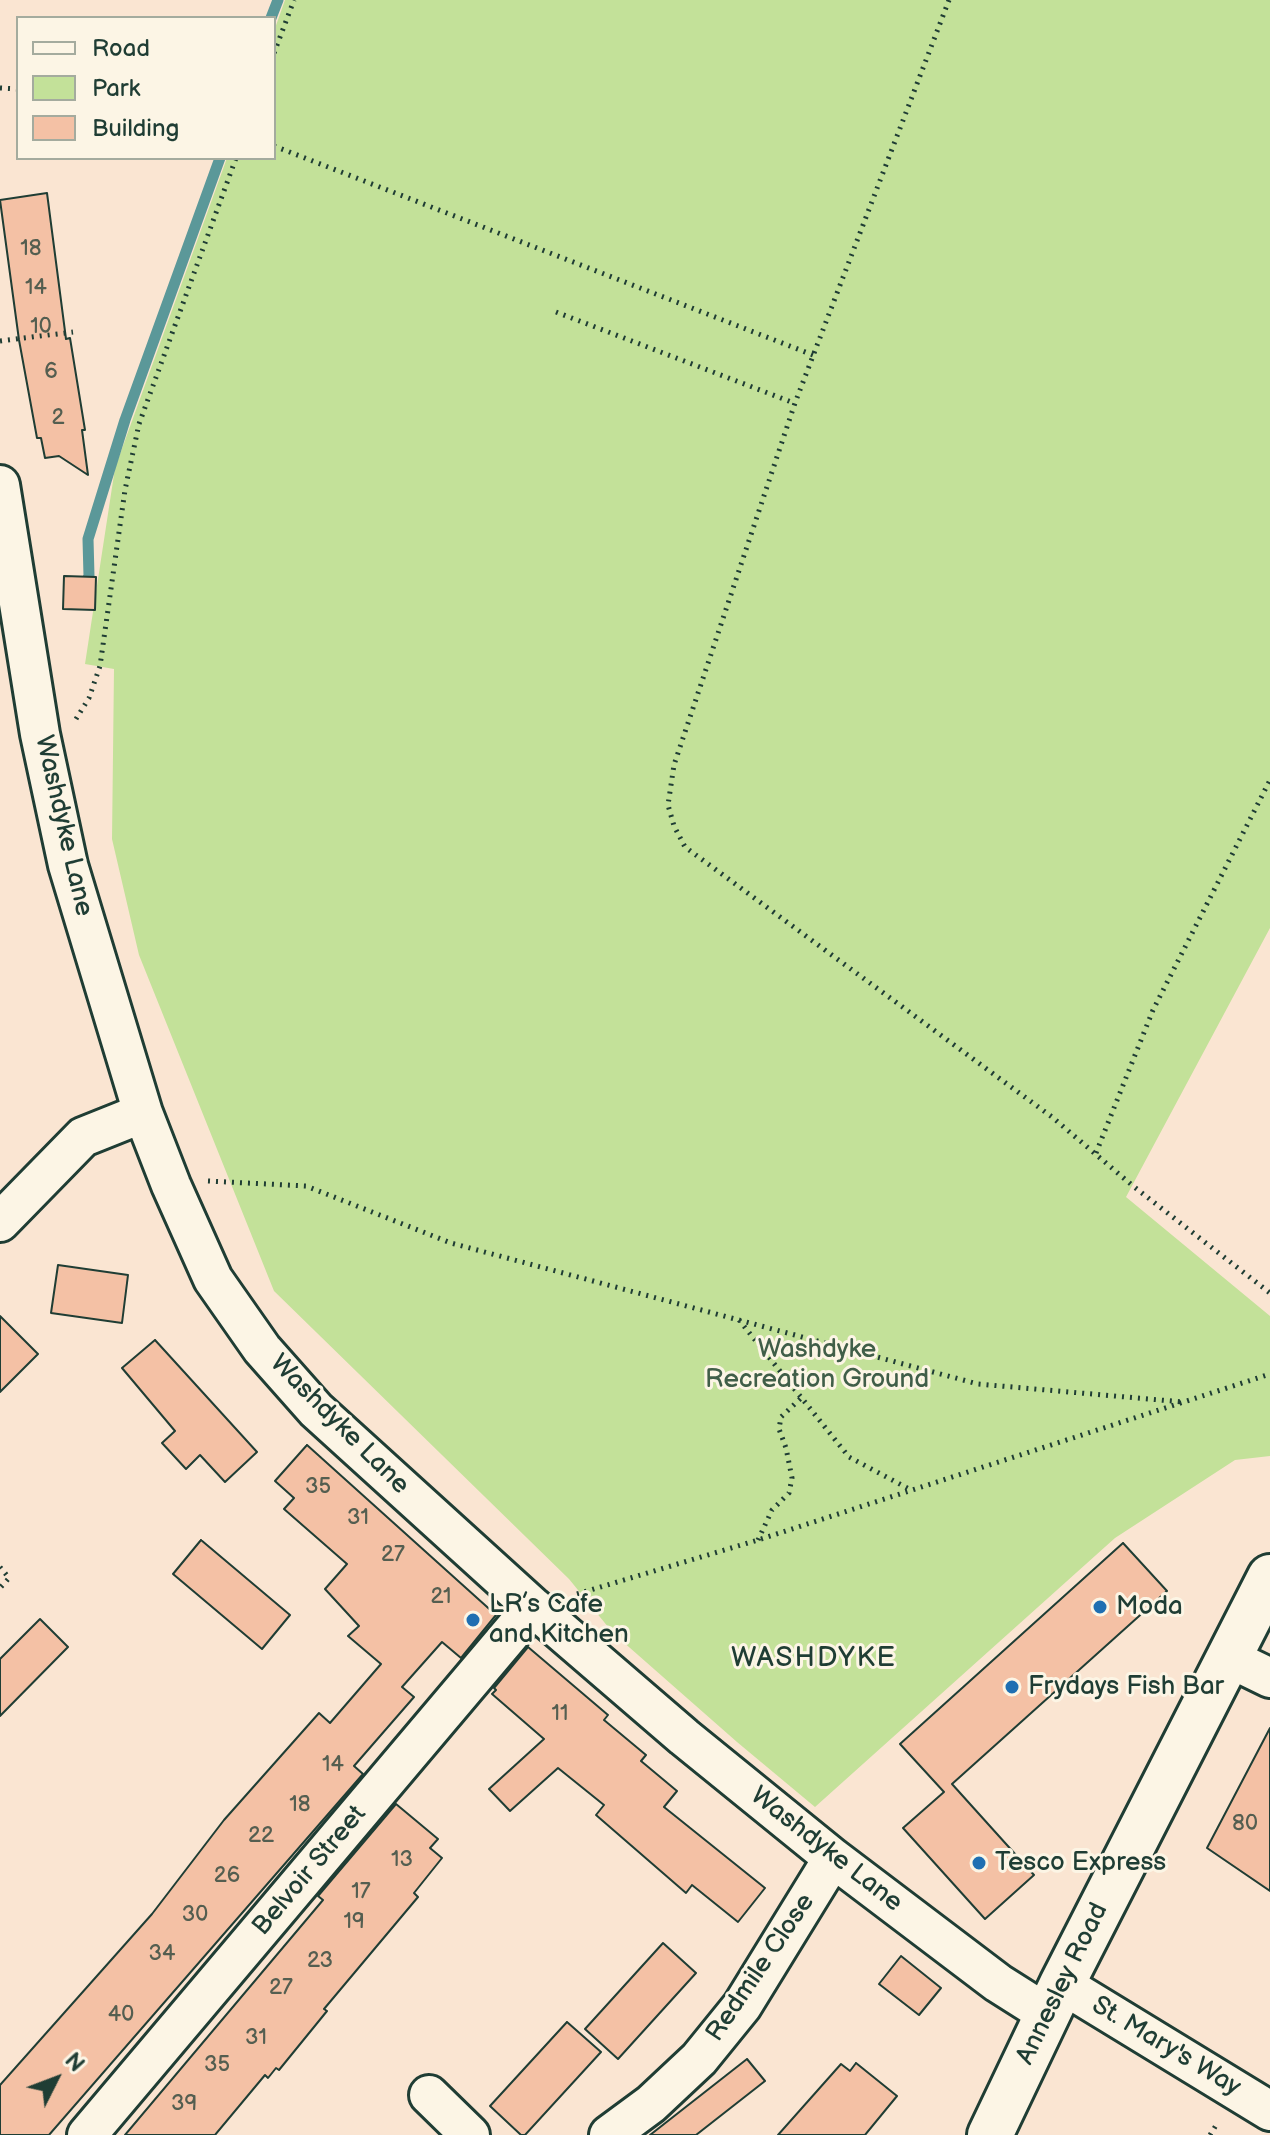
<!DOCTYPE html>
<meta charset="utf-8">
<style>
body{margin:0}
#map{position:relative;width:1270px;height:2135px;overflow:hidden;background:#fae5d2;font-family:"Balsamiq Sans",sans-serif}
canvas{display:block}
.legend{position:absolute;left:16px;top:16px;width:260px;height:144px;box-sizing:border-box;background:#fcf5e5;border:2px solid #a4ab9e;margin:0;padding:10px 14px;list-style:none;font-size:24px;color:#1f3d34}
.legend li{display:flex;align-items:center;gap:16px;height:40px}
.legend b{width:40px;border:2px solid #a4ab9e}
.north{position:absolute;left:16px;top:2039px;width:80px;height:80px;-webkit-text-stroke:6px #fcf5e5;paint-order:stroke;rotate:48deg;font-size:22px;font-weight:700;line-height:32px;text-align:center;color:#1f3d34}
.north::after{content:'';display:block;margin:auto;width:28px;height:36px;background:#1f3d34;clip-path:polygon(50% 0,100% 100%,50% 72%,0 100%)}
</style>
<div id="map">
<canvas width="1270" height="2135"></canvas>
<ul class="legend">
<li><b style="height:10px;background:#fcf5e5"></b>Road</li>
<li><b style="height:22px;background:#c3e199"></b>Park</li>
<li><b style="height:22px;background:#f4c1a5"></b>Building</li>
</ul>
<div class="north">N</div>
</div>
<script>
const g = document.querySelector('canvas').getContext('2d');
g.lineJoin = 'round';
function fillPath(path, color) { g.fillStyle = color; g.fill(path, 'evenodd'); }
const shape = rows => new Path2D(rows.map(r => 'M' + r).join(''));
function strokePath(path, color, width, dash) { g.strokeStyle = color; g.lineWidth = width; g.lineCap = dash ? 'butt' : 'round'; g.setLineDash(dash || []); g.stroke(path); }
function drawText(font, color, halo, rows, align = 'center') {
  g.font = font + ' "Balsamiq Sans",sans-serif'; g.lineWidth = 6; g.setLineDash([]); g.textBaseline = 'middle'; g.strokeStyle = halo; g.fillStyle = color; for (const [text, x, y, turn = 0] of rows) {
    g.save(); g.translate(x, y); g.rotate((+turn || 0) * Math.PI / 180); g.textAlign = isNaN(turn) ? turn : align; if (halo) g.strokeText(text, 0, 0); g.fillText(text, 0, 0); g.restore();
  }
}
fillPath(shape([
 [285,0,1270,0,1270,928,1126,1197,1270,1316,1270,1456,1235,1460,1115,1538,815,1807,737,1742,613,1633,569,1579,274,1291,139,955,112,839,114,669,85,664,115,468,227,158,274,158,274,31]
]), '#c3e199');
strokePath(shape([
 [271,18,278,0],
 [82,589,89,576,88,539,125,420,220,158]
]), '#5b9899', 11);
const building = shape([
 [47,193,66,339,70,338,85,430,82,430,88,475,59,456,45,458,41,438,37,438,19,340,0,200,47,193],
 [64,576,96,577,95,610,63,609,64,576],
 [58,1265,128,1275,122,1323,51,1313,58,1265],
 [0,1316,38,1354,0,1392,0,1316],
 [155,1340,257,1452,225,1482,200,1455,186,1469,162,1443,175,1431,122,1368,155,1340],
 [307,1445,496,1615,461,1658,442,1642,402,1687,414,1697,354,1766,363,1774,49,2135,0,2135,0,2085,152,1914,224,1820,319,1713,330,1723,381,1664,348,1636,359,1626,325,1589,347,1564,284,1509,294,1498,275,1481,307,1445],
 [201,1540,290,1615,262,1649,173,1574,201,1540],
 [1123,1543,1167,1591,952,1784,1034,1875,985,1919,903,1828,944,1792,900,1744,1123,1543],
 [40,1619,68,1647,0,1716,0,1659,40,1619],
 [528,1647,608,1715,604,1720,646,1755,641,1761,677,1791,664,1807,765,1888,738,1922,692,1885,686,1893,596,1815,604,1805,558,1768,510,1811,489,1789,544,1739,492,1694,496,1690,494,1688,528,1647],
 [1270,1728,1270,1891,1207,1848,1270,1728],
 [396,1804,438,1839,430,1848,442,1858,414,1893,418,1897,324,2009,327,2011,279,2070,276,2068,268,2078,265,2075,215,2135,125,2135,323,1900,318,1896,396,1804],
 [663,1943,696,1973,618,2059,585,2029,663,1943],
 [901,1956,941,1988,919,2015,879,1984,901,1956],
 [567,2022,601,2052,525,2135,521,2135,490,2106,567,2022],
 [747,2059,765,2081,696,2135,650,2135,747,2059],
 [856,2063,897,2096,865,2135,778,2135,841,2064,850,2071,856,2063]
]);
fillPath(building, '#f4c1a5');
strokePath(building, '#1f3d34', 2);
const street = shape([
 [0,485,40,734,68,865,143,1113,171,1185,213,1279,262,1349,316,1410,533,1607,684,1737,833,1858,998,1983,1047,2014],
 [0,1222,83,1137,143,1113],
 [1229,1658,1270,1678],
 [1062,1984,1270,2111],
 [429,2095,470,2135],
 [87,2135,533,1607],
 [609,2135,651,2104,699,2059,742,2006,833,1858]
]);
const secondary = shape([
 [990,2135,1062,1984,1270,1577]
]);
strokePath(street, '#1f3d34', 44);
strokePath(secondary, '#1f3d34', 50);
strokePath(shape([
 [949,0,795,403,674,765,668,805,674,826,685,847,1052,1117,1133,1186,1270,1293],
 [274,53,294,0],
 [0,88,18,89],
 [274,146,813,355],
 [556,312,794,403],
 [0,341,73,332],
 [76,719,89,698,100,666,125,490,139,424,236,158],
 [1096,1153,1153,1010,1270,780],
 [208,1181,306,1186,451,1243,978,1384,1183,1402],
 [739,1320,849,1457,911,1490],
 [758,1540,772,1510,789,1493,792,1478,786,1448,779,1429,781,1417,801,1398],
 [0,1567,9,1578,0,1588],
 [577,1594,758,1540,1270,1374],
 [1210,2135,1218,2122]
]), '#1f3d34', 5, [2, 6]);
strokePath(street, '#fcf5e5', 38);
strokePath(secondary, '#fcf5e5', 44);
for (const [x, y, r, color] of [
 [1100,1607,8,"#1f6fb2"],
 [473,1620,8,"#1f6fb2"],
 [1012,1687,8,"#1f6fb2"],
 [979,1863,8,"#1f6fb2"]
]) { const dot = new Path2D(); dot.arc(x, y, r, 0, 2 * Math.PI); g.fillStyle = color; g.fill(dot); strokePath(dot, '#fcf5e5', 3); }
drawText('22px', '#545e50', null, [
 ["18",31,249],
 ["14",36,288],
 ["10",41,327],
 ["6",51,372],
 ["2",58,418],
 ["35",318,1487],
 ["31",358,1518],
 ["27",393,1555],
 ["21",441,1597],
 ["11",560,1714],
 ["14",333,1765],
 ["18",300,1805],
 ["80",1245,1824],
 ["22",261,1836],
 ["13",402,1860],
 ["26",227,1876],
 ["17",361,1892],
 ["30",195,1915],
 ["19",354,1922],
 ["34",162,1954],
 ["23",320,1961],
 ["27",281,1988],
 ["40",121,2015],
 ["31",256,2038],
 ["35",217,2065],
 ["39",184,2104]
]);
drawText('26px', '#1f3d34', '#fcf5e5', [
 ["Washdyke Lane",63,826,77],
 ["Washdyke Lane",339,1425,45],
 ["Washdyke Lane",826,1850,38],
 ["Belvoir Street",310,1871,-50],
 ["Redmile Close",761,1968,-56],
 ["Annesley Road",1063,1984,-64],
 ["St. Mary's Way",1166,2047,31]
]);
drawText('26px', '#405e48', '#fcf5e5', [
 ["Washdyke",817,1350],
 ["Recreation Ground",817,1380]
]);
drawText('26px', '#1f3d34', '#fcf5e5', [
 ["LR’s Cafe",489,1605],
 ["and Kitchen",489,1635],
 ["Moda",1116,1607],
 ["Frydays Fish Bar",1028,1687],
 ["Tesco Express",995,1863]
], 'left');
g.letterSpacing = '2px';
drawText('28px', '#1f3d34', '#fcf5e5', [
 ["WASHDYKE",814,1659]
]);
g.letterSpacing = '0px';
</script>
